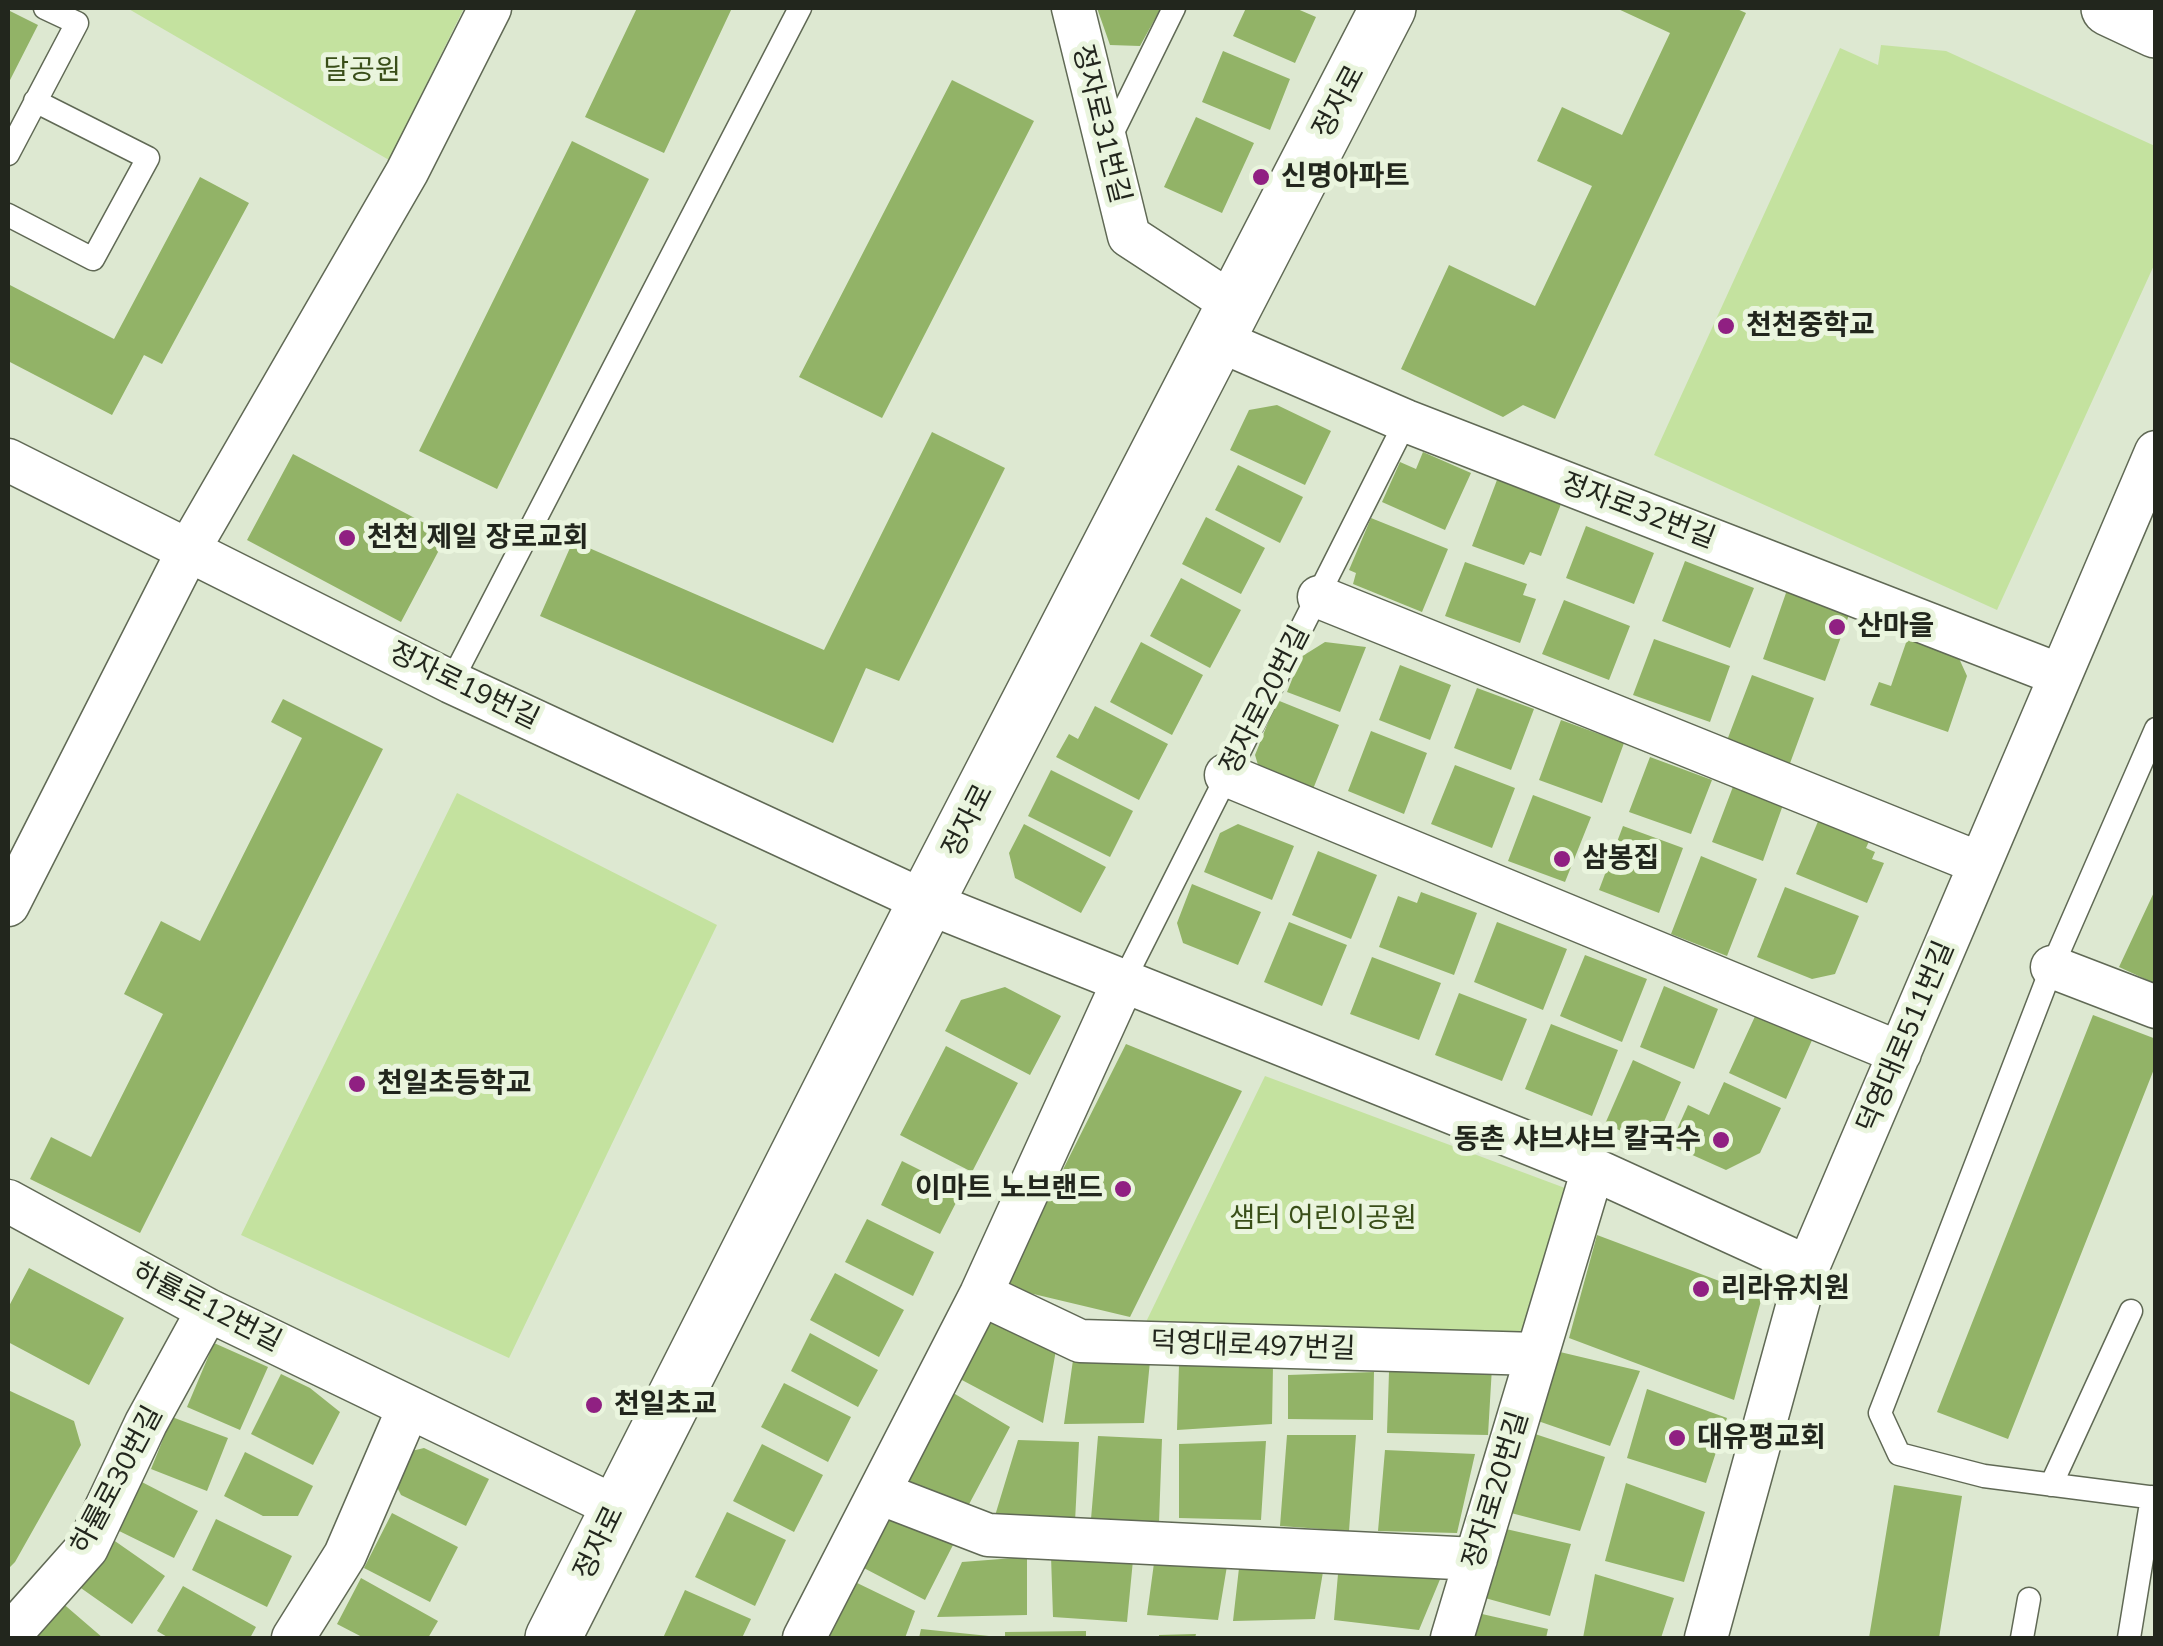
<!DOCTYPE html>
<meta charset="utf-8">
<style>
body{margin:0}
#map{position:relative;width:2163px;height:1646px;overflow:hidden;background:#dde8d1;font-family:Mulish,sans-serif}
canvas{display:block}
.frame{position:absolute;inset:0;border:10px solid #22261d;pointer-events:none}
</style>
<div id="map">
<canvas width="2163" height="1646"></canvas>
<div class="frame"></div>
</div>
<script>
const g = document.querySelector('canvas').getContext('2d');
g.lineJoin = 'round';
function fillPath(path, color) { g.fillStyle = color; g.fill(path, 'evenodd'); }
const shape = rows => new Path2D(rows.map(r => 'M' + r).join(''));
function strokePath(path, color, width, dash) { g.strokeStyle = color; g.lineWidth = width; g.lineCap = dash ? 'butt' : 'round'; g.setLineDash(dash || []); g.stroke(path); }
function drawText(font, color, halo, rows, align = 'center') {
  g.font = font + ' Mulish,"Noto Sans KR",sans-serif'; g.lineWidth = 10; g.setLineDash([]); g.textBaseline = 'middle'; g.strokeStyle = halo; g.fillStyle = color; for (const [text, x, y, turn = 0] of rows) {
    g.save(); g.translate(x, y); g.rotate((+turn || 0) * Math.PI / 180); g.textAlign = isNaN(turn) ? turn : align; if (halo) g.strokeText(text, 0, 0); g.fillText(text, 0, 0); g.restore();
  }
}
fillPath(shape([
 [127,8,464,8,389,160],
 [1881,45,1946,51,2155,146,2155,263,1997,610,1654,455,1840,48,1878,65],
 [457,793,717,925,509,1358,241,1235],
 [1265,1076,1573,1191,1529,1341,1146,1322]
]), '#c4e29f');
fillPath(shape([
 [637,8,732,8,664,153,585,117],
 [1097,8,1161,8,1140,46,1110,45],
 [1246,8,1295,8,1316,17,1295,63,1233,36],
 [1616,8,1735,8,1746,13,1555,419,1523,405,1503,417,1401,369,1449,265,1535,306,1592,186,1537,161,1562,107,1622,135,1670,33],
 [8,10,38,25,8,84],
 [1223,51,1290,79,1270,130,1202,102],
 [952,80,1034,121,882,418,799,377],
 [1196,117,1254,143,1222,213,1164,187],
 [572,141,649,179,497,489,419,451],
 [200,177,249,203,162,364,144,355,112,415,8,361,8,284,114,339],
 [1277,405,1331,431,1305,485,1230,450,1249,410],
 [932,432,1005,468,899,681,866,668,833,743,540,616,573,541,824,650],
 [1423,452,1471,473,1445,530,1382,502,1400,462,1416,469],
 [293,454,447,535,401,622,247,540],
 [1238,465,1303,497,1280,543,1215,510],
 [1497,480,1561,504,1541,556,1530,552,1524,565,1472,546],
 [1206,517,1265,548,1241,594,1182,564],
 [1371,518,1448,549,1422,612,1353,584,1356,573,1349,570],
 [1586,526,1654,553,1634,604,1566,578],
 [1685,561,1754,588,1730,648,1662,621],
 [1465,562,1527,584,1523,595,1536,599,1520,643,1445,616],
 [1181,578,1241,610,1210,668,1150,636],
 [1787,590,1850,612,1825,681,1763,659],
 [1564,600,1630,626,1609,680,1542,654],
 [1908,637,1957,654,1967,676,1948,732,1870,705,1879,682,1891,686],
 [1654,639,1730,666,1710,722,1633,695],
 [1141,642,1203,675,1172,735,1110,702],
 [1325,642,1366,647,1340,712,1287,692,1301,657],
 [1400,665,1451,685,1430,740,1379,720],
 [1752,675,1814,698,1789,766,1726,743],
 [1477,688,1534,709,1511,770,1454,748],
 [283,699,383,749,140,1233,30,1179,51,1137,91,1157,163,1014,124,994,161,921,200,941,302,738,271,722],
 [1277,700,1339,725,1311,794,1261,775,1255,755],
 [1095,706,1168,744,1139,800,1056,757,1069,734,1078,739],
 [1561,720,1624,743,1602,803,1539,780],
 [1371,731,1427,753,1404,814,1348,791],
 [1650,757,1712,780,1691,834,1629,812],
 [1455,765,1515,788,1492,848,1431,824],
 [1051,770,1133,811,1110,857,1028,816],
 [1734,784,1784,802,1763,861,1712,842],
 [1533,795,1591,817,1565,882,1508,861],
 [1819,819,1870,839,1866,848,1875,852,1872,859,1884,863,1867,903,1796,874],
 [1024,824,1106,867,1081,913,1015,878,1009,853],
 [1238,824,1294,846,1272,900,1204,872,1220,833],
 [1623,826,1683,848,1659,913,1599,890],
 [1318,851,1377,875,1351,939,1292,915],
 [1701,856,1757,879,1727,956,1671,934],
 [1192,884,1261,912,1238,965,1183,943,1177,923],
 [1785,887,1859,916,1835,974,1812,979,1757,957],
 [2156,888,2156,984,2119,967],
 [1421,892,1477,913,1454,975,1379,947,1398,896,1417,903],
 [1289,922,1347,945,1322,1006,1264,982],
 [1497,922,1567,949,1543,1010,1474,982],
 [1585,955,1647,979,1622,1042,1560,1016],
 [1372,957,1441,983,1419,1040,1350,1014],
 [1664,986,1718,1009,1694,1069,1640,1047],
 [1005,987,1061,1016,1030,1075,945,1031,961,1000],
 [1459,993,1527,1019,1502,1081,1435,1055],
 [1757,1012,1813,1038,1786,1099,1729,1073],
 [2093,1015,2156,1039,2156,1064,2008,1439,1937,1412],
 [1551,1024,1618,1050,1592,1116,1525,1089],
 [1126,1044,1242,1091,1130,1317,1004,1287],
 [946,1046,1018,1083,972,1172,900,1135],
 [1633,1060,1681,1082,1654,1145,1605,1124],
 [1724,1082,1781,1108,1760,1153,1726,1170,1670,1145,1688,1105,1709,1115],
 [902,1161,962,1191,940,1234,881,1205],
 [867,1219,934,1252,913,1296,845,1262],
 [1597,1235,1762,1297,1734,1400,1569,1338],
 [29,1268,124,1318,89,1385,8,1342,8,1308],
 [835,1273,904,1310,879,1357,810,1320],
 [986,1317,1056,1350,1043,1423,960,1379],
 [810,1333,878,1370,858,1407,791,1371],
 [214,1343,268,1367,240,1430,187,1407],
 [1560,1352,1640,1371,1610,1446,1538,1421],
 [1073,1360,1150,1361,1144,1423,1064,1424],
 [1179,1365,1273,1365,1272,1424,1177,1430],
 [1492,1367,1488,1435,1387,1433,1389,1372],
 [1374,1372,1373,1420,1288,1419,1288,1375],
 [281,1374,310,1388,340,1412,313,1465,251,1434],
 [784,1383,851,1417,828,1462,761,1427],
 [1647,1389,1727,1418,1706,1483,1627,1458],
 [8,1390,74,1421,81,1445,15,1562,8,1569],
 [950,1391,1010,1427,966,1510,900,1483],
 [172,1417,228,1438,207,1491,151,1469],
 [1535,1434,1605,1457,1580,1531,1511,1513],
 [1287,1435,1356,1435,1349,1531,1280,1526],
 [1098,1436,1162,1439,1159,1523,1091,1519],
 [1018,1440,1079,1442,1075,1522,994,1519],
 [1266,1441,1261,1520,1179,1518,1179,1444],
 [762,1444,823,1475,794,1532,733,1501],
 [424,1448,489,1479,466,1526,401,1495,391,1475,399,1454],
 [1385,1450,1475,1454,1457,1533,1378,1531],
 [245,1452,313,1486,298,1516,263,1516,224,1496],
 [136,1479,198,1511,174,1558,111,1527],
 [1626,1483,1705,1512,1684,1582,1605,1561],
 [1894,1485,1962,1496,1939,1638,1869,1638],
 [727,1512,786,1540,755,1606,695,1577],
 [392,1513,458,1547,430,1602,364,1568],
 [885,1516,953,1545,925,1600,860,1566],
 [216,1519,292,1556,267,1607,192,1570],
 [1506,1529,1571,1544,1550,1616,1485,1598],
 [112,1539,165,1576,132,1624,78,1586],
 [1051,1556,1133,1560,1127,1622,1053,1617],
 [1027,1557,1027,1615,937,1617,962,1562],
 [1154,1563,1227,1566,1218,1620,1147,1615],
 [1324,1566,1315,1619,1233,1621,1239,1568],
 [1338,1574,1441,1577,1419,1630,1334,1620],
 [1595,1574,1674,1598,1661,1638,1583,1638],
 [361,1578,438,1621,428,1638,364,1638,337,1624],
 [853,1581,915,1611,905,1638,824,1638],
 [183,1586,256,1627,250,1638,169,1638,157,1631],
 [685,1590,751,1619,742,1638,663,1638],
 [60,1601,103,1638,28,1638],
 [1482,1614,1548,1629,1546,1638,1474,1638],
 [921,1629,989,1636,989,1638,919,1638],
 [1086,1631,1086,1638,1005,1638,1005,1632],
 [1196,1634,1195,1638,1159,1638,1159,1635]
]), '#92b367');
const lane = shape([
 [1108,142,1174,8],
 [8,154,77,23,45,8],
 [8,215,93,259,148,158,35,101],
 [451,682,800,8],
 [2156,729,2052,967,1880,1413,1899,1454,1984,1476,2156,1498],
 [1124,980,1406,421],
 [2051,1485,2131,1311],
 [2022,1638,2029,1599],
 [2129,1638,2152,1497]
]);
const street = shape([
 [1073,8,1129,236,1233,304],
 [1218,340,1406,421,2060,675],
 [8,460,451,682,926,902,1593,1169,1808,1267],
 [1319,597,1979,863],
 [1226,775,1900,1053],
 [8,905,189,549,407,172,490,8],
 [2052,967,2156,1007],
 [8,1201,208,1310,616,1507],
 [981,1294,1080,1341,1537,1354],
 [879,1493,988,1535,1476,1559],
 [8,1637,87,1548,146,1423,208,1310],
 [293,1638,345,1555,408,1409],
 [804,1638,981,1294,1124,980],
 [1452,1638,1593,1169],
 [1706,1638,1808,1267,2156,452]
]);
const secondary = shape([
 [2109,8,2156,30],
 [553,1638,926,902,1388,8]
]);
strokePath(lane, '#606955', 25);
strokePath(street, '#606955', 45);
strokePath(secondary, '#606955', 58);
strokePath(lane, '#fff', 22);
strokePath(street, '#fff', 42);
strokePath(secondary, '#fff', 55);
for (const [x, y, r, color] of [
 [1261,177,10,"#902082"],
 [1726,326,10,"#902082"],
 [347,538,10,"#902082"],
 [1837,627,10,"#902082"],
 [1562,859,10,"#902082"],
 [357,1084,10,"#902082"],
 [1721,1140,10,"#902082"],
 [1123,1189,10,"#902082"],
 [1701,1289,10,"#902082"],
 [594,1405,10,"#902082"],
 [1677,1438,10,"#902082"]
]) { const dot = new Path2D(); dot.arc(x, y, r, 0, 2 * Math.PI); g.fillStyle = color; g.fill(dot); strokePath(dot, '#eaf5de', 4); }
drawText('28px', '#394e18', '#eaf5de', [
 ["달공원",362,71],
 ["샘터 어린이공원",1323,1219]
]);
drawText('28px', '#22261d', '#eaf5de', [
 ["정자로",1339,102,-62],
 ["정자로31번길",1101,124,76],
 ["정자로32번길",1638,511,21],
 ["정자로19번길",464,686,26],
 ["정자로20번길",1265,700,-63],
 ["정자로",968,821,-63],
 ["덕영대로511번길",1906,1037,-67],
 ["하률로12번길",207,1307,27],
 ["덕영대로497번길",1253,1346,2],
 ["하률로30번길",117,1480,-62],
 ["정자로20번길",1496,1490,-73],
 ["정자로",599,1543,-64]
]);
drawText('bold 28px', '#22261d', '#eaf5de', [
 ["신명아파트",1281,177],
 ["천천중학교",1746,326],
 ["천천 제일 장로교회",367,538],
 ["산마을",1857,627],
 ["삼봉집",1582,859],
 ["천일초등학교",377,1084],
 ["동촌 샤브샤브 칼국수",1701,1140,"right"],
 ["이마트 노브랜드",1103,1189,"right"],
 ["리라유치원",1721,1289],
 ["천일초교",614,1405],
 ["대유평교회",1697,1438]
], 'left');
</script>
